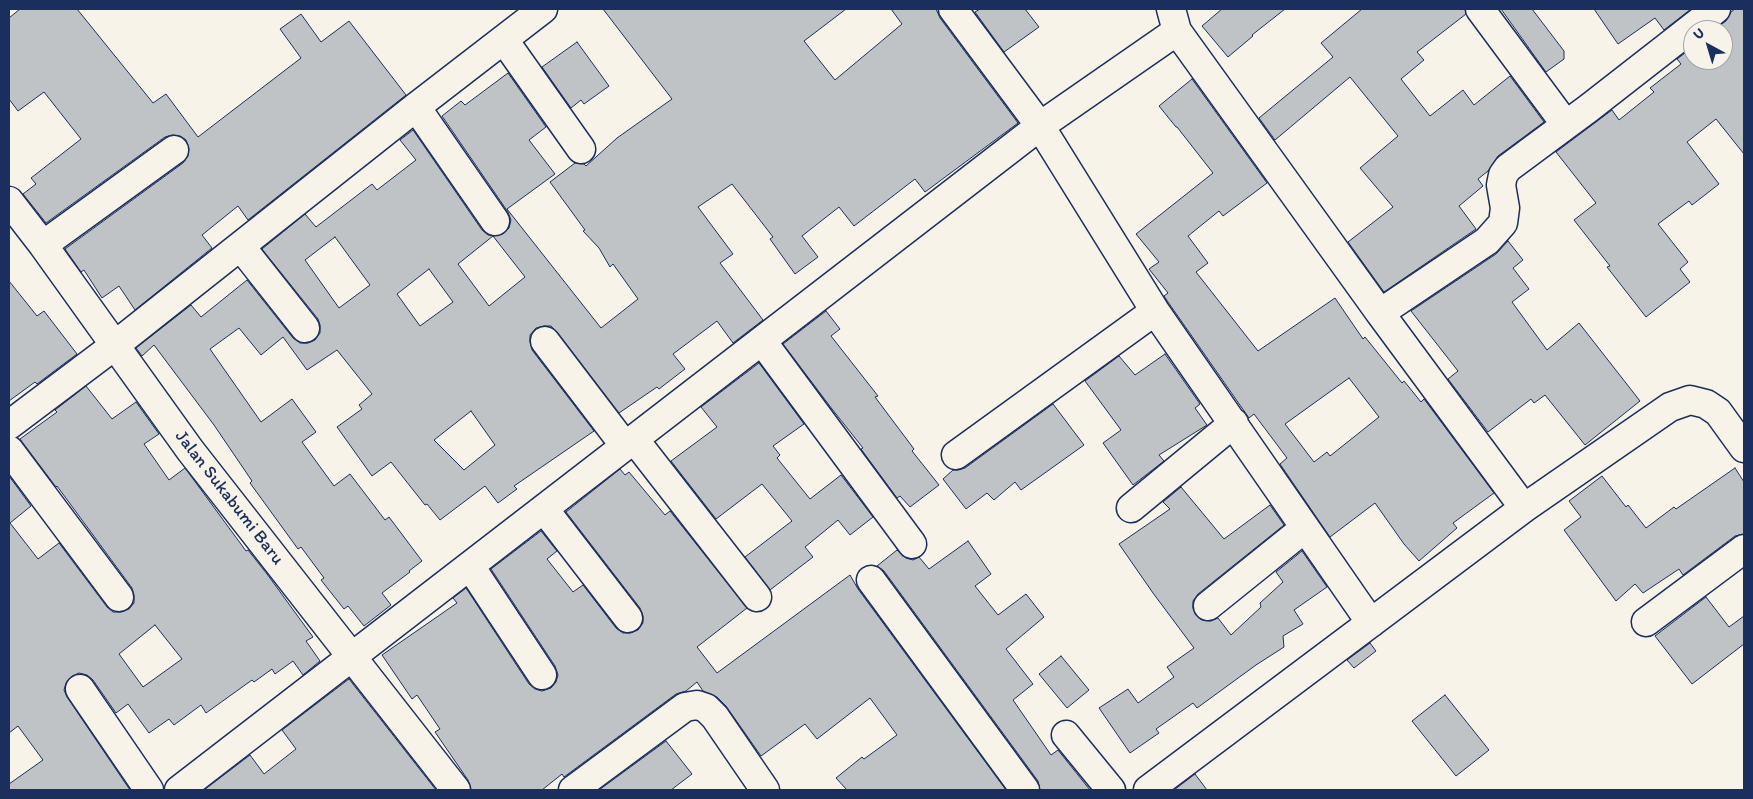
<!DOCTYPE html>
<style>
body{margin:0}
#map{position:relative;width:1753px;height:799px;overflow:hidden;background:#f7f3e8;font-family:Itim,sans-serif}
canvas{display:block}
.frame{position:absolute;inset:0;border:10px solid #1b2f5e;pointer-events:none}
.north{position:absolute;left:1683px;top:20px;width:50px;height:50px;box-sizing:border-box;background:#f7f3e8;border:1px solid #9fa5b1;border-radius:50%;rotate:321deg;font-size:14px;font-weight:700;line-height:20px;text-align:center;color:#1b2f5e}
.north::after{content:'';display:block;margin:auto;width:18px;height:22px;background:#1b2f5e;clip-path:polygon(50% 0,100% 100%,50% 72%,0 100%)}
</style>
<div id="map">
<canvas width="1753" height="799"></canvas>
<div class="frame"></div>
<div class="north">U</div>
</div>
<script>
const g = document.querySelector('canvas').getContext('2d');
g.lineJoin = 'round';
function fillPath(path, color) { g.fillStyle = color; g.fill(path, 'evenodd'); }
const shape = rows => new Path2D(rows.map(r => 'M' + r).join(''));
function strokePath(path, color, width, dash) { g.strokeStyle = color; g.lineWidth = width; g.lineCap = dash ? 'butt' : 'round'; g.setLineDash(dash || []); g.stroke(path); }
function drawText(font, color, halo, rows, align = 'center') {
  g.font = font + ' Itim,sans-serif'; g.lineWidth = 4; g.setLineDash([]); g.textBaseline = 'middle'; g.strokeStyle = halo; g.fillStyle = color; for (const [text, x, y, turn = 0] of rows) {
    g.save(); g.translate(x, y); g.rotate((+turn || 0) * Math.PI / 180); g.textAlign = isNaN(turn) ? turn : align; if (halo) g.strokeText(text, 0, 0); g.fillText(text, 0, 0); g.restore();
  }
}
const building = shape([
 [20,9,77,9,153,103,166,94,198,137,301,58,280,29,301,14,321,42,349,21,406,95,248,220,238,206,202,235,212,248,135,310,119,286,102,298,84,270,81,272,65,249,183,163,188,156,189,148,186,140,180,136,172,135,165,137,46,223,23,194,36,184,31,178,81,139,44,92,18,111,9,99,9,18,20,9],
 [603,9,846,9,804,41,835,80,902,24,891,9,936,9,940,18,1018,123,925,192,915,179,854,226,839,207,802,236,818,257,795,274,770,239,773,237,732,184,698,207,733,254,720,263,763,320,733,343,717,321,673,354,685,369,659,389,657,387,619,413,557,332,551,326,544,326,536,328,530,335,530,342,532,350,594,431,514,486,517,489,498,503,485,486,440,520,427,504,425,505,391,462,372,476,337,427,362,409,359,405,372,394,337,350,307,370,283,337,261,355,239,328,210,349,261,422,292,399,316,432,302,442,334,486,350,474,385,520,389,517,422,561,409,571,410,572,382,593,391,605,364,626,348,606,344,609,321,580,324,578,301,547,298,549,250,483,252,481,214,425,154,345,142,356,136,348,191,305,201,317,247,280,293,338,300,343,307,343,315,340,320,333,320,325,318,319,262,249,305,214,316,227,372,184,377,190,416,160,400,140,413,130,482,230,488,235,493,236,458,264,489,306,525,277,493,236,503,234,509,228,511,220,508,212,442,116,461,101,465,105,508,73,546,127,529,140,555,174,507,209,601,328,638,299,613,264,610,267,599,248,583,231,585,230,550,182,575,163,584,164,586,166,617,138,672,99,603,9],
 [335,237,370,285,339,308,305,260,335,237],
 [429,269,453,302,420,326,397,294,429,269],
 [471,411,495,445,464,470,434,440,471,411],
 [980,9,1025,9,1039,27,1004,52,975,12,980,9],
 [1222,9,1285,9,1252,35,1253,36,1228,57,1202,26,1222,9],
 [1362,9,1465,9,1466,14,1417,52,1424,60,1401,79,1430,116,1463,90,1474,105,1510,76,1544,122,1498,156,1488,171,1478,179,1483,186,1459,206,1476,229,1384,292,1348,242,1393,207,1360,168,1398,136,1350,77,1275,140,1259,118,1333,57,1321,43,1362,9],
 [1501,9,1532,9,1564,51,1564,59,1546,72,1501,9],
 [1594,9,1691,9,1664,30,1655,18,1618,44,1594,9],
 [1735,9,1744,9,1744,154,1716,119,1687,142,1719,184,1692,205,1689,201,1658,224,1688,262,1680,269,1690,282,1646,317,1607,267,1610,266,1574,220,1596,203,1556,152,1612,110,1619,120,1654,92,1650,88,1681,64,1677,59,1693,47,1693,60,1723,60,1723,30,1714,30,1726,21,1731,12,1735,9],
 [577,42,609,86,584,104,581,100,571,108,542,67,577,42],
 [1192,79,1267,183,1223,216,1219,211,1188,236,1208,263,1196,272,1258,351,1335,298,1363,339,1365,337,1402,383,1404,381,1421,402,1424,399,1494,493,1453,523,1457,528,1419,561,1404,544,1375,503,1330,537,1280,464,1287,458,1254,414,1249,418,1168,302,1164,296,1168,293,1149,269,1159,262,1136,234,1213,173,1177,127,1176,127,1159,106,1192,79],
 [1349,378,1379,417,1330,456,1327,452,1314,462,1285,424,1349,378],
 [1508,241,1523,260,1513,268,1529,289,1512,302,1547,350,1579,323,1640,401,1585,445,1545,395,1534,403,1531,399,1488,432,1448,379,1458,371,1411,311,1496,254,1508,241],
 [9,281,37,316,44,311,77,354,37,384,35,382,9,401,9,281],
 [826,311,840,329,831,336,878,396,875,397,914,449,912,451,939,485,910,507,900,496,897,498,861,449,863,448,832,409,783,344,826,311],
 [1165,354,1200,404,1195,408,1207,425,1159,455,1164,461,1133,485,1103,443,1121,430,1085,381,1119,356,1135,375,1165,354],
 [759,363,804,424,773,446,780,455,777,458,810,499,841,475,873,517,850,535,838,520,805,547,813,557,770,590,745,557,792,521,762,484,716,519,671,461,717,427,701,407,759,363],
 [86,386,112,419,136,402,159,434,144,444,169,480,185,468,246,551,248,550,267,574,313,637,306,641,320,661,303,675,293,661,275,674,272,669,254,682,252,680,206,713,201,705,174,725,169,719,149,733,128,704,116,713,93,680,87,675,79,673,72,676,66,683,64,690,67,697,130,790,9,790,9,784,43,760,18,726,9,733,9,476,31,506,10,523,38,559,59,543,107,607,113,612,121,612,129,609,134,603,134,595,132,588,57,486,56,487,20,439,57,412,55,410,86,386],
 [155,625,182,659,143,687,119,654,155,625],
 [1053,404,1084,445,1021,490,1015,482,994,500,987,493,966,509,943,479,953,470,958,470,965,468,1053,404],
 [1735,468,1744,482,1744,534,1735,536,1683,575,1679,569,1643,593,1635,584,1616,601,1564,530,1581,517,1569,501,1602,476,1626,507,1628,505,1646,528,1674,507,1676,509,1735,468],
 [620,469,625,475,629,472,665,515,670,511,747,608,697,647,717,673,850,575,858,589,1006,790,847,790,836,778,862,757,864,759,897,735,870,698,817,739,805,724,761,756,726,706,717,697,703,691,697,682,686,691,676,694,564,777,562,774,542,790,471,790,468,780,435,732,440,729,417,695,412,699,382,655,457,603,453,598,466,588,529,684,535,689,542,691,551,688,556,682,558,675,555,666,491,569,541,531,557,551,547,559,573,592,583,585,616,628,623,633,630,633,638,630,643,623,643,616,640,608,566,512,620,469],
 [1181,487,1224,539,1270,505,1284,525,1198,594,1193,601,1193,608,1196,615,1202,620,1211,621,1218,618,1231,635,1261,607,1260,603,1283,582,1276,572,1302,551,1327,587,1294,610,1303,624,1283,636,1284,647,1256,665,1197,708,1193,703,1156,729,1159,733,1130,753,1099,708,1128,689,1138,703,1174,677,1167,667,1194,648,1153,593,1119,544,1170,509,1163,502,1181,487],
 [968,541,991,574,975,586,998,615,1026,594,1044,617,1006,649,1033,684,1013,700,1051,755,1058,750,1090,790,1040,790,1038,781,884,571,877,566,897,550,906,558,913,560,919,557,929,569,968,541],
 [1706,597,1729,627,1744,616,1744,644,1692,684,1655,636,1706,597],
 [1370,643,1376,651,1354,668,1347,660,1370,643],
 [1061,656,1089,690,1067,708,1039,674,1061,656],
 [349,679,436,790,204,790,250,755,264,774,296,749,282,730,349,679],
 [1445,695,1489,750,1456,776,1412,721,1445,695],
 [666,741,692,774,671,790,599,790,666,741],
 [1195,774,1207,790,1174,790,1195,774]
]);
fillPath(building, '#c0c3c5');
strokePath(building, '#1b2f5e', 1);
const minor = shape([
 [953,9,1040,126,1155,311,1371,623],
 [1171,9,1177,31,1380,313],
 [1480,9,1566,125],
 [1716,9,1589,108,1508,168,1503,175,1501,185,1505,208,1503,223,1487,241,1380,313,1524,508,1670,407,1690,400,1706,404,1718,412,1744,448],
 [504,40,581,149],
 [416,107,495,221],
 [9,201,43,245,190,450,456,790],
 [43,245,174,150],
 [241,247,305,328],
 [545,341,625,446],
 [762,341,912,544],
 [9,425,114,346,416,107,543,9],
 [634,439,757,597],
 [9,450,119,597],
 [956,455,1155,311],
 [1131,508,1234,423],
 [544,509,628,618],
 [470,566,542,675],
 [871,580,1025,790],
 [1208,606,1305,528],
 [1646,622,1744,549],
 [80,689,149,790],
 [1066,735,1111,790],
 [179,790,1040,126,1177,31],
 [573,790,685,707,697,705,706,708,715,717,765,790],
 [1148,790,1524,508]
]);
strokePath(minor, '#1b2f5e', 31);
strokePath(minor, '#f7f3e8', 28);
drawText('18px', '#1b2f5e', '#f7f3e8', [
 ["Jalan Sukabumi Baru",229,498,52]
]);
</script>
